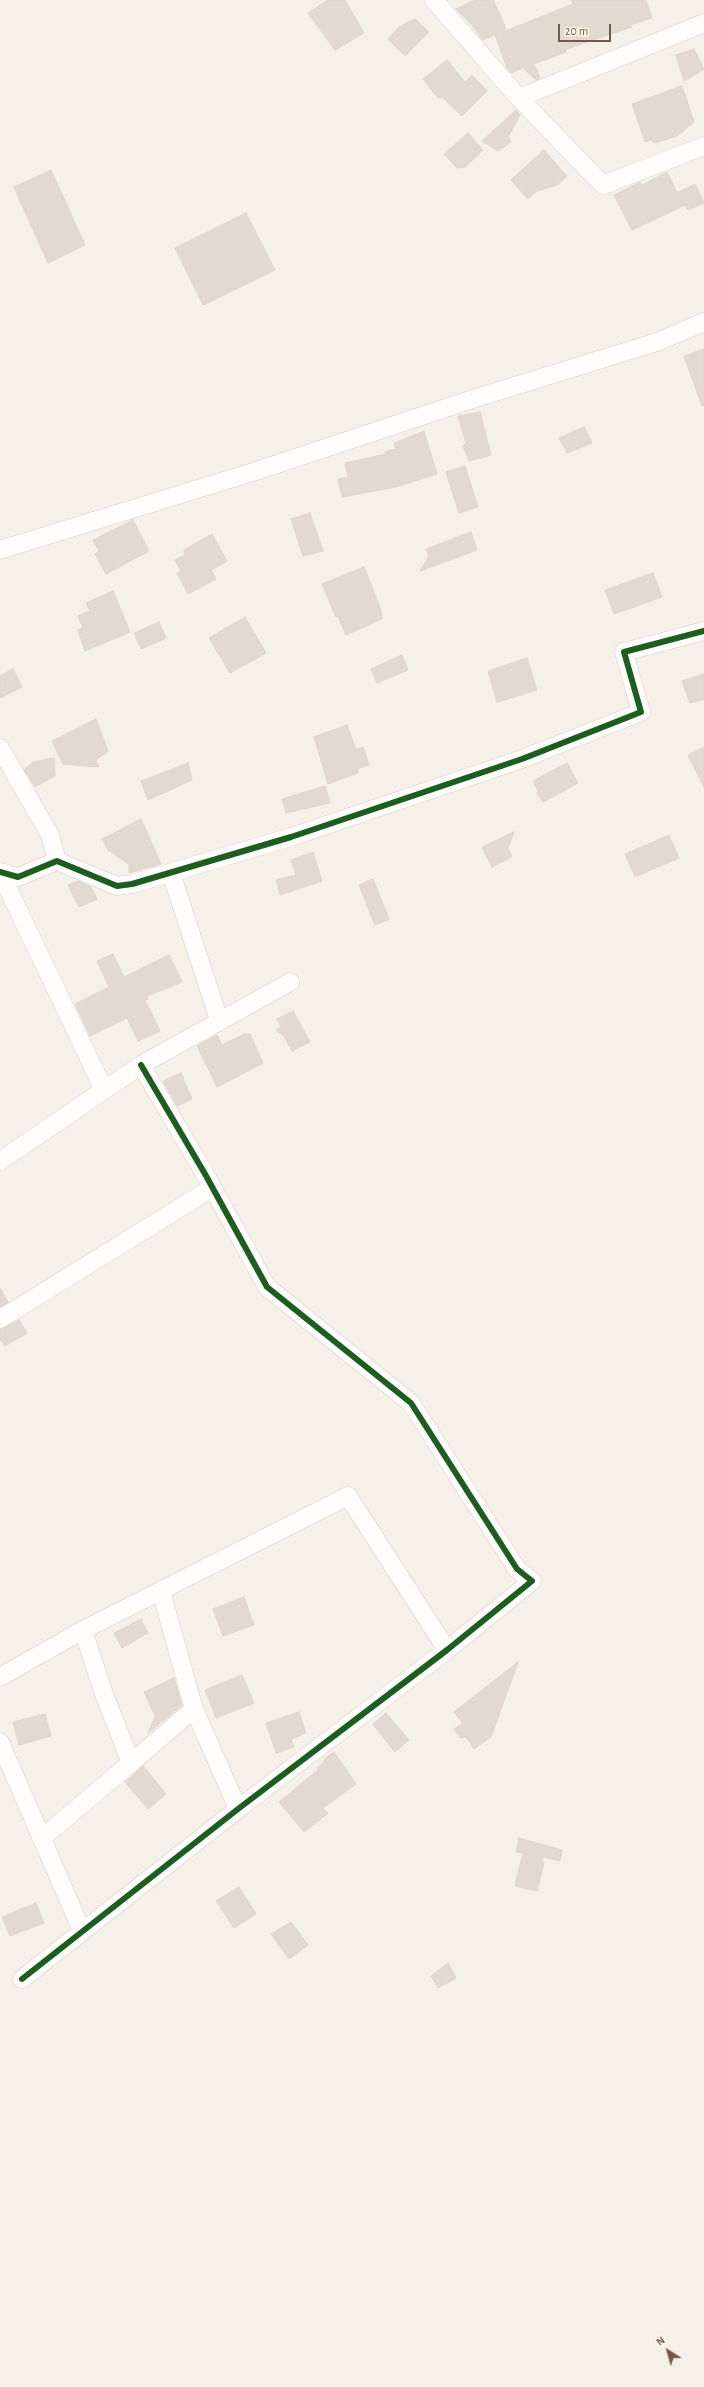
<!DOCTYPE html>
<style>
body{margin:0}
#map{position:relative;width:704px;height:2387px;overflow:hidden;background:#f6f1e8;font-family:"Alegreya Sans",sans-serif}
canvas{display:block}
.north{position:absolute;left:648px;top:2331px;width:40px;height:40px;-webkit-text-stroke:3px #fff7e8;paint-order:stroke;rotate:323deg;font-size:11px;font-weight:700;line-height:16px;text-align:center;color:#745948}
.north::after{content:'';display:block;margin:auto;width:14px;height:18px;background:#745948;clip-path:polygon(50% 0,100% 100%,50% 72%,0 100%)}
.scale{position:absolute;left:558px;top:24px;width:53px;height:18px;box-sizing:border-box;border:2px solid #745948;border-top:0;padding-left:5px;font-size:12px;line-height:14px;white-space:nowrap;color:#745948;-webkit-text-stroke:3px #fff7e8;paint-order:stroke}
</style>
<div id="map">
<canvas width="704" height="2387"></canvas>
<div class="north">N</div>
<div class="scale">20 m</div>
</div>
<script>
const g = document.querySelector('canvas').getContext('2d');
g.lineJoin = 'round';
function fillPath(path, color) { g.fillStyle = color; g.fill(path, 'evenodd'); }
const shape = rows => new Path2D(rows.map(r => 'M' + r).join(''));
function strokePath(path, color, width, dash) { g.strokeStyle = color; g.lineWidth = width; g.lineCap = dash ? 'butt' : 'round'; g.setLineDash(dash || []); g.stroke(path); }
const building = shape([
 [328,0,345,0,364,33,335,50,308,13,328,0],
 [475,0,493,0,506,29,483,40,471,24,456,9,475,0],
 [572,0,646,0,652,18,630,25,632,27,566,49,566,52,534,64,540,78,536,80,523,68,511,73,507,68,495,35,573,4,572,0],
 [415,19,429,32,405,56,388,39,399,27,415,19],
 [694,49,704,69,684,81,676,55,694,49],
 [447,60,465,82,472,75,487,91,462,116,442,97,438,98,423,79,447,60],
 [682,86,694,122,677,136,654,143,651,140,645,142,632,104,682,86],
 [516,110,520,115,508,137,511,142,498,151,482,141,516,110],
 [468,133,483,150,465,167,457,168,444,154,468,133],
 [544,150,567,176,557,185,537,191,528,199,511,180,544,150],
 [51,170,85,245,48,263,14,187,51,170],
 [667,172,677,193,695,184,704,203,688,210,685,205,632,230,614,195,640,182,642,185,667,172],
 [246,213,275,270,203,305,175,248,246,213],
 [704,349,704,405,702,406,684,356,704,349],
 [480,412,491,455,469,461,463,446,466,443,458,416,480,412],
 [584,427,592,443,567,453,559,438,584,427],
 [424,431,437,474,396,487,342,497,338,479,348,477,345,463,386,454,385,452,396,449,394,443,424,431],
 [465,466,478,507,459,513,446,472,465,466],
 [310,513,323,551,303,556,291,519,310,513],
 [133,520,149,551,106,574,95,554,99,551,93,540,133,520],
 [471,532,477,550,420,571,429,556,426,549,471,532],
 [212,534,227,561,211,570,216,579,188,594,177,573,181,571,175,560,185,555,184,550,212,534],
 [364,567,381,610,382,619,346,635,338,616,336,617,322,584,364,567],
 [653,573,662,597,614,614,605,590,653,573],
 [113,591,130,632,85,651,78,630,83,628,78,616,90,611,86,603,113,591],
 [245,617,266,653,230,673,209,638,245,617],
 [159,622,166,638,141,649,134,633,159,622],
 [402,655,408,670,377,683,371,669,402,655],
 [527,658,537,690,497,702,488,671,527,658],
 [13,669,22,687,0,698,0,676,13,669],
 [704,674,704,699,690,703,682,681,704,674],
 [96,719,108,751,96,760,99,767,63,764,52,741,96,719],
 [347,725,356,750,363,747,369,765,357,769,358,773,328,784,314,737,347,725],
 [704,747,704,787,688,755,704,747],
 [54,758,55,776,35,787,24,770,33,762,54,758],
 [188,763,192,780,148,800,141,781,188,763],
 [567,763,578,783,543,802,537,793,538,791,533,781,567,763],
 [325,786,330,803,286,813,282,799,325,786],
 [141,819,161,864,129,873,129,864,108,850,102,839,141,819],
 [514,832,508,848,512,857,492,867,482,847,514,832],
 [669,835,679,858,635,877,625,854,669,835],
 [313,852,322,881,280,895,276,880,296,875,291,860,313,852],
 [373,879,389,919,375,925,359,885,373,879],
 [78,881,91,887,97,899,79,907,68,885,78,881],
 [113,954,124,977,169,955,182,982,147,996,148,999,145,1000,160,1031,138,1041,127,1018,90,1036,75,1004,109,987,97,961,113,954],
 [293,1011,310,1042,292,1051,284,1036,276,1030,281,1027,277,1019,293,1011],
 [244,1034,250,1034,263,1063,217,1087,197,1046,217,1035,222,1045,244,1034],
 [181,1073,192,1099,177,1106,163,1081,181,1073],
 [0,1288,8,1302,0,1307,0,1288],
 [19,1320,27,1333,5,1346,0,1339,0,1329,19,1320],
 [244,1597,254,1625,223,1636,213,1609,244,1597],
 [141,1619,148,1633,122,1648,114,1633,141,1619],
 [518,1662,491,1737,474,1749,466,1737,461,1738,454,1729,463,1723,454,1712,518,1662],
 [242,1675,254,1703,216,1718,205,1690,242,1675],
 [174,1678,182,1705,148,1733,155,1716,144,1692,174,1678],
 [299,1712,306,1733,291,1739,294,1747,276,1753,266,1723,299,1712],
 [386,1713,409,1740,395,1752,373,1724,386,1713],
 [45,1714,51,1736,19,1745,13,1722,45,1714],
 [334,1752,356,1784,323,1808,328,1813,304,1832,279,1802,318,1770,317,1768,324,1762,324,1759,334,1752],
 [143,1766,166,1794,148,1809,125,1782,143,1766],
 [519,1838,562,1850,560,1861,543,1857,542,1862,544,1862,537,1891,515,1886,523,1853,516,1852,519,1838],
 [239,1887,256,1914,234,1928,216,1901,239,1887],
 [36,1903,44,1923,10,1936,2,1917,36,1903],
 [291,1922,308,1945,289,1959,271,1934,291,1922],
 [448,1963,456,1978,438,1988,431,1976,448,1963]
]);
fillPath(building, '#e2d9d0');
strokePath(building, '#dfd4ca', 1);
const minor = shape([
 [434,0,519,98,704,23],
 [519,98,603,185,704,146],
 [0,550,256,471,479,397,657,342,704,322],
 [0,748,50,835,57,861],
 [0,872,18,877,57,861,117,886,132,884,291,837,522,759,641,712,624,652,704,631],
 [0,872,104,1090],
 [171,873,219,1020],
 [0,1161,141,1065,290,982],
 [0,1319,212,1188],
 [0,1677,83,1630,348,1496,447,1650],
 [194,1709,238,1809],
 [0,1742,82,1931],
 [131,1763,194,1709,161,1591],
 [42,1838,131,1763,104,1694,83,1630],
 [22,1979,238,1809,447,1650,532,1581,517,1569,411,1403,267,1287,205,1174,141,1065]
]);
strokePath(minor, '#d6ccc3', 19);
strokePath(minor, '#fefdfc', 18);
strokePath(shape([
 [0,872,18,877,57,861,117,886,132,884,291,837,522,759,641,712,624,652,704,631],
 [22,1979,238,1809,447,1650,532,1581,517,1569,411,1403,267,1287,205,1174,141,1065]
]), '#1b5e20', 6);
</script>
